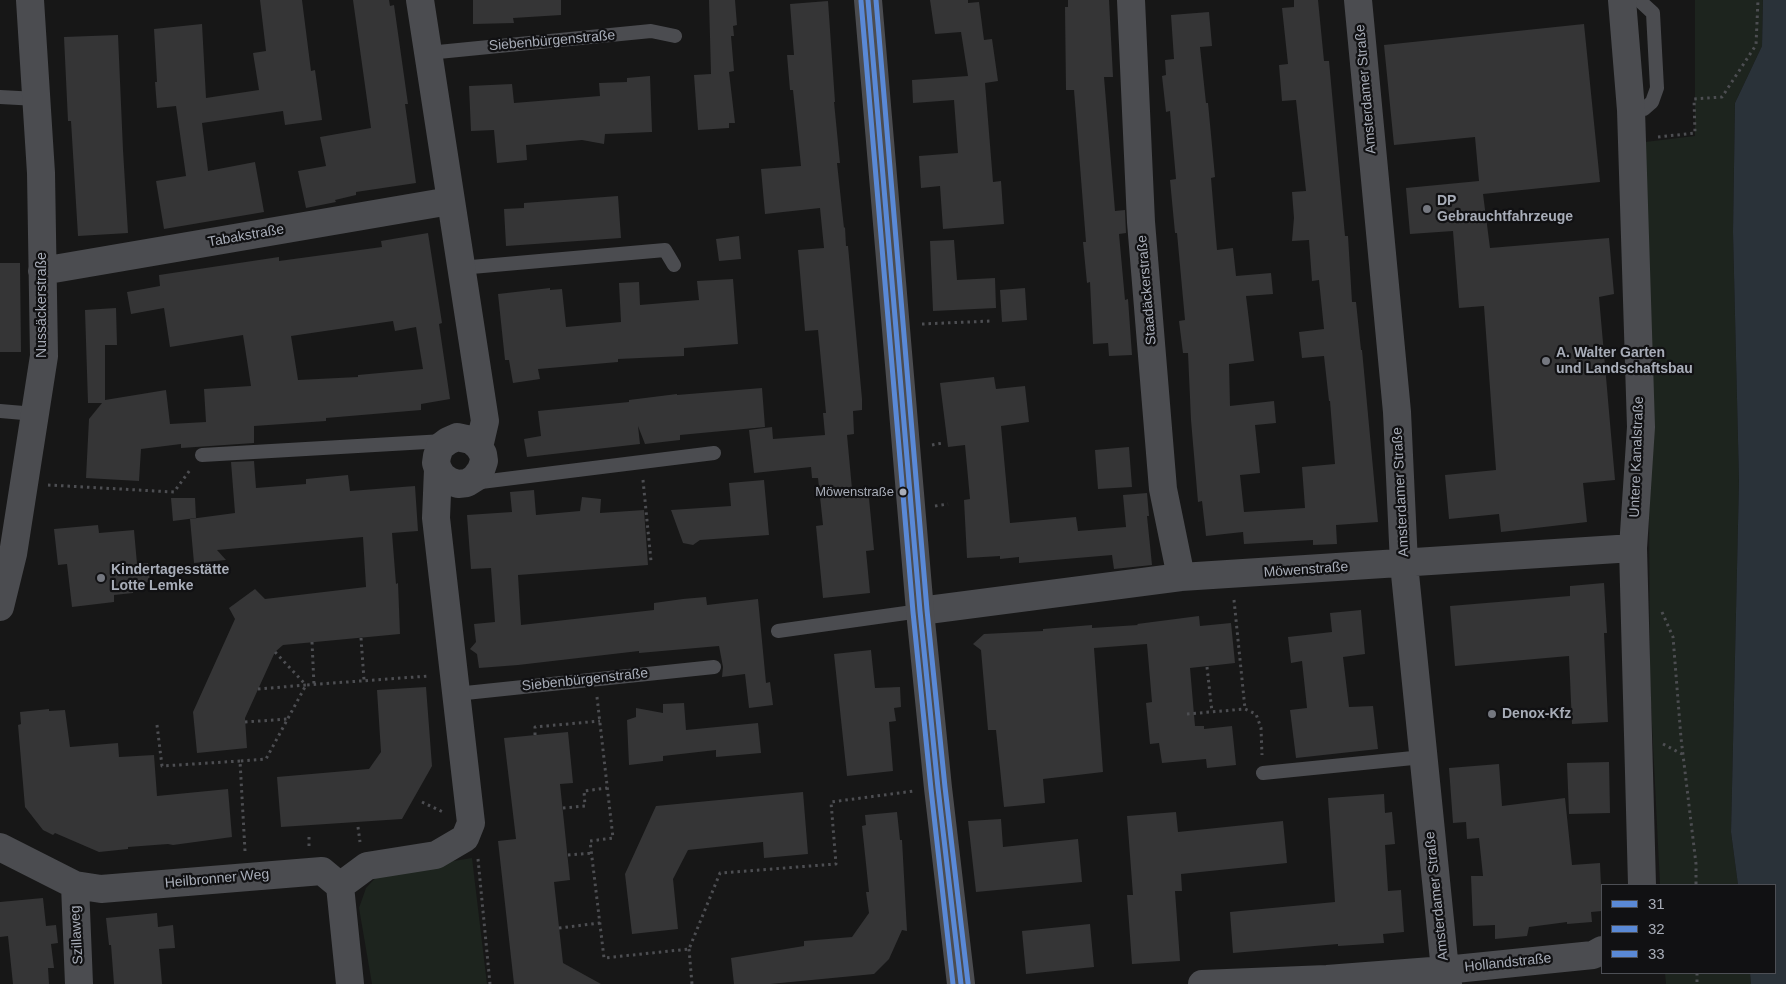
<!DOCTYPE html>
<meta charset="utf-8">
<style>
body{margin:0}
#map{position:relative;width:1786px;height:984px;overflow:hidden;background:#171717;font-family:Helvetica,sans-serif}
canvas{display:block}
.legend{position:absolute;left:1601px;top:884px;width:175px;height:90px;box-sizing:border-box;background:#111113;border:1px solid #4d4f55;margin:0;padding:6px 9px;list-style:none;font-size:15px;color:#a8adb8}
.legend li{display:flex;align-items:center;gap:10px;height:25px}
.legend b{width:25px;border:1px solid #4d4f55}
</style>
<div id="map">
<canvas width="1786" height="984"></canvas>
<ul class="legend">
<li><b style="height:6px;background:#5a89d6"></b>31</li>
<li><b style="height:6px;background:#5a89d6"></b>32</li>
<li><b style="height:6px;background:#5a89d6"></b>33</li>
</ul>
</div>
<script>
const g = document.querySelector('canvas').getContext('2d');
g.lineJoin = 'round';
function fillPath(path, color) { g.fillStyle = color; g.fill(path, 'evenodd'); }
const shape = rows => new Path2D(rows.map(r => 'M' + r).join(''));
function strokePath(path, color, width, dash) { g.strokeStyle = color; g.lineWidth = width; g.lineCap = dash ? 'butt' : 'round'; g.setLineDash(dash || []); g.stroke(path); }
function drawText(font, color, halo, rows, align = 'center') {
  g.font = font + ' Helvetica,sans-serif'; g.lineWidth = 4.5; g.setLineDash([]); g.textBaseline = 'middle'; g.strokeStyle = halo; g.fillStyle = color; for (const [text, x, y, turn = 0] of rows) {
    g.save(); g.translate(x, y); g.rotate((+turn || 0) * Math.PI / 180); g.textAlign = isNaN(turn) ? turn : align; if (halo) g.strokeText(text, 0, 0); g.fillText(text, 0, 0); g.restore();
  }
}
fillPath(shape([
 [1695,0,1763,0,1762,46,1735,103,1733,232,1739,481,1731,832,1738,885,1660,885,1650,684,1648,302,1645,142,1695,136],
 [472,858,487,984,372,984,359,908,366,888,380,873],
 [1665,973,1750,973,1751,984,1666,984]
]), '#1d241e');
fillPath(shape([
 [1763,0,1786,0,1786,984,1751,984,1750,973,1775,973,1775,885,1738,885,1731,832,1739,481,1733,232,1735,103,1762,46]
]), '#2a3239');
fillPath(shape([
 [260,0,302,0,311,71,315,70,322,120,285,125,283,111,202,123,208,171,255,162,264,212,164,229,156,181,186,176,176,106,157,108,155,82,157,82,154,29,202,24,206,98,259,90,253,53,266,51],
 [353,0,389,0,390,6,394,5,408,104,405,104,416,183,356,192,356,195,335,200,336,202,306,208,298,171,326,166,320,137,371,128],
 [473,0,561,0,561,15,513,18,514,23,473,24],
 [709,0,735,0,737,25,733,26,734,36,731,36,734,71,729,72,735,123,729,123,729,128,698,130,694,75,711,74],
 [930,0,968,0,968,3,979,2,984,40,992,39,998,81,985,83,993,182,1001,181,1004,224,943,229,940,186,921,188,919,156,958,153,954,100,913,103,912,80,968,76,961,32,935,34],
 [1068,0,1109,0,1113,77,1104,77,1115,211,1125,210,1126,233,1119,234,1125,300,1128,299,1132,355,1109,356,1108,343,1093,344,1090,282,1087,283,1083,242,1086,242,1074,90,1066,90,1065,7,1068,7],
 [1294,0,1318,0,1324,61,1329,61,1345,236,1348,236,1352,302,1356,302,1361,350,1362,350,1378,522,1336,525,1337,544,1313,545,1313,540,1244,544,1243,532,1206,536,1202,501,1198,502,1191,420,1188,353,1183,353,1179,321,1185,320,1177,233,1175,233,1170,180,1176,179,1170,111,1166,112,1162,76,1166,75,1165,60,1174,59,1171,15,1209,12,1212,46,1200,47,1206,103,1208,103,1215,177,1211,178,1217,250,1233,248,1236,276,1271,273,1273,294,1246,296,1254,361,1229,364,1230,406,1274,401,1276,423,1255,425,1260,473,1240,475,1244,512,1305,508,1302,467,1335,464,1330,401,1329,401,1324,356,1302,358,1299,332,1324,329,1319,280,1312,281,1309,240,1292,241,1294,218,1292,192,1306,191,1296,100,1282,101,1279,65,1288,64,1282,8,1294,7],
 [828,1,835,102,834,102,840,163,837,163,844,228,845,227,846,246,848,246,862,399,862,410,853,411,854,434,847,435,852,489,868,488,874,550,866,551,870,593,823,598,816,526,823,525,818,478,812,478,811,467,754,473,749,430,772,427,773,439,825,435,823,413,826,413,818,330,805,331,798,250,824,248,820,208,765,214,761,169,801,166,793,90,790,90,787,55,794,55,790,4],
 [1584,24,1600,182,1483,194,1490,248,1609,238,1614,294,1599,297,1615,480,1583,483,1587,522,1501,532,1499,514,1449,519,1445,475,1496,470,1484,306,1459,308,1453,231,1410,234,1406,188,1479,181,1475,137,1394,145,1384,45],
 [118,35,123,150,128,233,78,236,71,121,68,121,64,37],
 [650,76,652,132,605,134,604,144,582,140,526,145,527,160,497,163,494,130,471,131,469,86,512,84,514,103,600,96,599,83,627,82,627,78],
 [618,196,621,238,506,246,504,209,524,208,524,203],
 [428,233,442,323,439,324,450,399,421,404,421,410,326,418,326,421,254,426,254,443,181,448,181,444,141,449,139,481,86,478,89,419,102,403,88,403,85,310,116,308,117,345,105,345,105,400,166,390,170,424,206,422,204,389,251,386,243,335,170,347,164,308,131,314,127,292,160,286,159,275,279,257,279,261,382,247,381,241],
 [393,321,395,331,416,327,423,369,358,375,358,377,298,380,291,336],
 [739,236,741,259,719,261,716,239],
 [954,240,957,280,995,278,996,308,933,311,930,241],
 [0,263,20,263,21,352,0,352],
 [733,279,738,344,684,348,684,356,618,359,618,362,538,369,540,379,513,383,509,360,505,360,498,294,550,288,550,290,562,289,566,327,621,322,619,283,639,282,640,305,699,300,697,281],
 [1025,288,1027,320,1002,322,1000,290],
 [994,377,996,389,1025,386,1029,422,1001,426,1010,523,1076,517,1078,531,1126,527,1123,495,1147,493,1149,516,1147,516,1152,565,1114,569,1112,555,1019,563,1019,557,1000,559,1000,556,967,558,964,500,970,499,965,445,948,447,940,383],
 [762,388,765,427,680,435,680,440,645,444,638,426,640,444,527,457,524,439,541,436,538,411,629,402,629,400,677,394,677,395],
 [1129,447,1132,487,1098,489,1095,450],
 [254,461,256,488,306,484,306,479,348,475,350,491,415,486,418,531,392,533,396,584,398,583,400,634,283,645,275,652,245,718,247,748,197,753,193,712,235,619,229,608,255,589,265,599,366,587,363,537,217,550,226,560,194,563,190,519,235,513,231,462],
 [764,480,769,535,700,540,693,545,683,543,671,510,731,506,729,483],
 [534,490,536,515,580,511,582,497,601,499,600,513,644,510,648,565,518,575,521,625,654,610,654,603,683,599,706,597,707,605,758,599,766,683,770,682,773,705,749,708,745,674,722,677,723,667,719,646,639,653,639,651,518,665,479,668,477,654,470,649,476,642,474,624,495,622,491,568,471,569,467,515,512,512,510,492],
 [171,498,195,498,196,518,173,521],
 [98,525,99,533,134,530,137,564,148,563,150,582,132,584,133,593,114,595,114,602,72,607,67,564,58,565,54,529],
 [1604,583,1607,633,1604,633,1608,722,1572,724,1569,656,1455,666,1450,606,1570,596,1570,586],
 [1361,610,1365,654,1343,657,1349,707,1373,706,1378,749,1296,758,1290,710,1307,708,1302,661,1291,663,1288,637,1332,632,1330,613],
 [1199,616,1200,626,1231,623,1235,663,1190,668,1195,726,1204,726,1204,729,1232,726,1236,765,1207,768,1206,759,1162,763,1159,743,1150,744,1146,703,1152,702,1147,644,1094,648,1103,772,1043,779,1045,803,1004,807,996,730,988,730,981,650,973,644,984,634,1043,631,1043,629,1092,625,1092,628,1138,625,1137,624],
 [871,650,875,688,900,687,901,707,894,708,896,721,889,722,893,771,847,776,834,654],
 [426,687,432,766,402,819,281,827,277,777,369,769,381,752,377,690],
 [684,703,686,730,758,723,761,753,716,757,716,750,663,756,663,761,629,765,627,720,636,717,636,708,663,713,663,704],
 [49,709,49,711,65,710,70,747,118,743,119,757,154,755,157,796,228,789,232,837,173,845,168,844,128,847,128,849,99,852,55,833,53,835,43,830,25,807,18,725,21,724,20,712],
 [568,732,573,783,560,784,570,880,554,882,563,963,601,984,514,984,498,841,516,839,504,738],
 [1609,762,1610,813,1569,814,1567,763],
 [1499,764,1502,806,1565,798,1572,865,1600,863,1602,911,1591,912,1592,922,1567,924,1567,922,1529,927,1527,936,1495,939,1495,925,1473,926,1471,876,1483,876,1479,838,1467,839,1466,822,1453,823,1449,768],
 [803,792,808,854,764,858,763,842,688,850,673,879,678,929,632,934,625,874,656,806],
 [1384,794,1385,813,1392,812,1395,844,1385,845,1388,891,1401,890,1404,932,1383,934,1384,943,1338,946,1338,944,1233,953,1230,912,1335,902,1328,798],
 [897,812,900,840,902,840,907,931,902,930,889,959,874,974,770,984,734,984,731,958,804,946,804,941,852,937,869,913,866,892,869,892,862,826,866,825,865,815],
 [1176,812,1178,832,1283,821,1287,863,1181,874,1182,891,1175,891,1180,961,1132,964,1127,895,1133,895,1127,816],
 [1001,819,1003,847,1078,839,1082,882,976,892,968,821],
 [43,898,46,926,56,925,58,943,51,944,54,968,48,968,49,984,13,984,8,936,0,937,0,902],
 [157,913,158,927,173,925,175,948,159,949,162,984,114,984,111,945,109,945,106,918],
 [1090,924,1094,967,1026,974,1022,931]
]), '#353536');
strokePath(shape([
 [1658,137,1695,133,1694,99,1722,97,1756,45,1758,0],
 [922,324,991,321],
 [932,445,943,443],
 [643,480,651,561],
 [48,485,174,492,190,470],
 [935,506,948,504],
 [1234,600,1245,709],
 [1662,612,1673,637,1681,738,1696,864,1696,885],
 [361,638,364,680],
 [312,642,314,685],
 [275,652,306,685],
 [1207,667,1212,712],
 [258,689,306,685],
 [597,697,613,838,590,841,604,958,689,949,720,873,836,864,831,802,914,791],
 [1187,714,1245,709,1256,714,1261,728,1262,755],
 [245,722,288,719],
 [157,725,162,766,240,761],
 [535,735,535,727,600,721],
 [1663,744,1682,754],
 [422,802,445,813],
 [563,808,585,806,584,791,607,788],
 [358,827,360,842],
 [309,846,309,836],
 [245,851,240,761,266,759,306,685,429,676],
 [568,855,592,853],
 [478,859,490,984],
 [559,928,600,923],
 [689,949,692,984],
 [1697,973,1697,984]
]), '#4d4e52', 3, [2.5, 4]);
strokePath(shape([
 [428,53,651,31,675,36],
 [0,97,37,99],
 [1631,110,1644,109,1652,102,1657,88,1653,13,1639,0],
 [460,268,665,250,674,265],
 [0,411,35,414],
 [202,455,444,441],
 [473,483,714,453],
 [778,631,920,611],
 [456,694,714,667],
 [1263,773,1423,757]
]), '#4b4c50', 14);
strokePath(shape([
 [420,0,485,421,479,447],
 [1131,0,1141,222,1163,489,1181,577],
 [1358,0,1397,412,1404,564,1445,970,1448,984],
 [1622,0,1631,110,1641,427,1633,548,1642,885],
 [42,271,450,201],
 [0,607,13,554,44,356,41,173,30,0],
 [920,611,1181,577,1633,548],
 [0,847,75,885,101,889,322,871,340,886,350,984],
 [75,885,79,984],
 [340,886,367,866,436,855,465,838,471,823,436,518,438,469,436,463,437,456,440,447,448,441,457,437,471,440,479,447,483,454,484,461,481,470,475,478,467,483,458,484,449,481,442,476,438,469],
 [1202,984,1327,979,1445,970,1593,955,1602,950]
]), '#4b4c50', 28);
strokePath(shape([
 [868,0,920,611,938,788,961,984]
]), '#4b4c50', 28);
strokePath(shape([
 [868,0,920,611,938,788,961,984]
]), '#5a89d6', 5);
strokePath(shape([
 [861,1,913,612,931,789,953,984]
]), '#5a89d6', 5);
strokePath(shape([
 [876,0,927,610,945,787,968,983]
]), '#5a89d6', 5);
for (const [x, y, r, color] of [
 [1427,209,5,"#757880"],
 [1546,361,5,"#757880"],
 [903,492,4.5,"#a8adb8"],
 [101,578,5,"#757880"],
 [1492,714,5,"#757880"]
]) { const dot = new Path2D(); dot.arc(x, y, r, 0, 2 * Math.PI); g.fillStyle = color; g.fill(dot); strokePath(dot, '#111113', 2); }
drawText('13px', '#a8adb8', '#111113', [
 ["Möwenstraße",894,492]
], 'right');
drawText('14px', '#a8adb8', '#111113', [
 ["Siebenbürgenstraße",552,41,-5],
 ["Amsterdamer Straße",1366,89,-95],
 ["Tabakstraße",246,236,-10],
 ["Staadäckerstraße",1147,290,-95],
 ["Nussäckerstraße",42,305,-90],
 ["Untere Kanalstraße",1637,457,-88],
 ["Amsterdamer Straße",1401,492,-93],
 ["Möwenstraße",1306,570,-4],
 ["Siebenbürgenstraße",585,680,-6],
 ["Heilbronner Weg",217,879,-5],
 ["Amsterdamer Straße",1437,896,-96],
 ["Szillaweg",77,935,-93],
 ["Hollandstraße",1508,963,-6]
]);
drawText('bold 14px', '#a8adb8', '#111113', [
 ["DP",1437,201],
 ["Gebrauchtfahrzeuge",1437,217],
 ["A. Walter Garten",1556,353],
 ["und Landschaftsbau",1556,369],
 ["Kindertagesstätte",111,570],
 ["Lotte Lemke",111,586],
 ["Denox-Kfz",1502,714]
], 'left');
</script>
